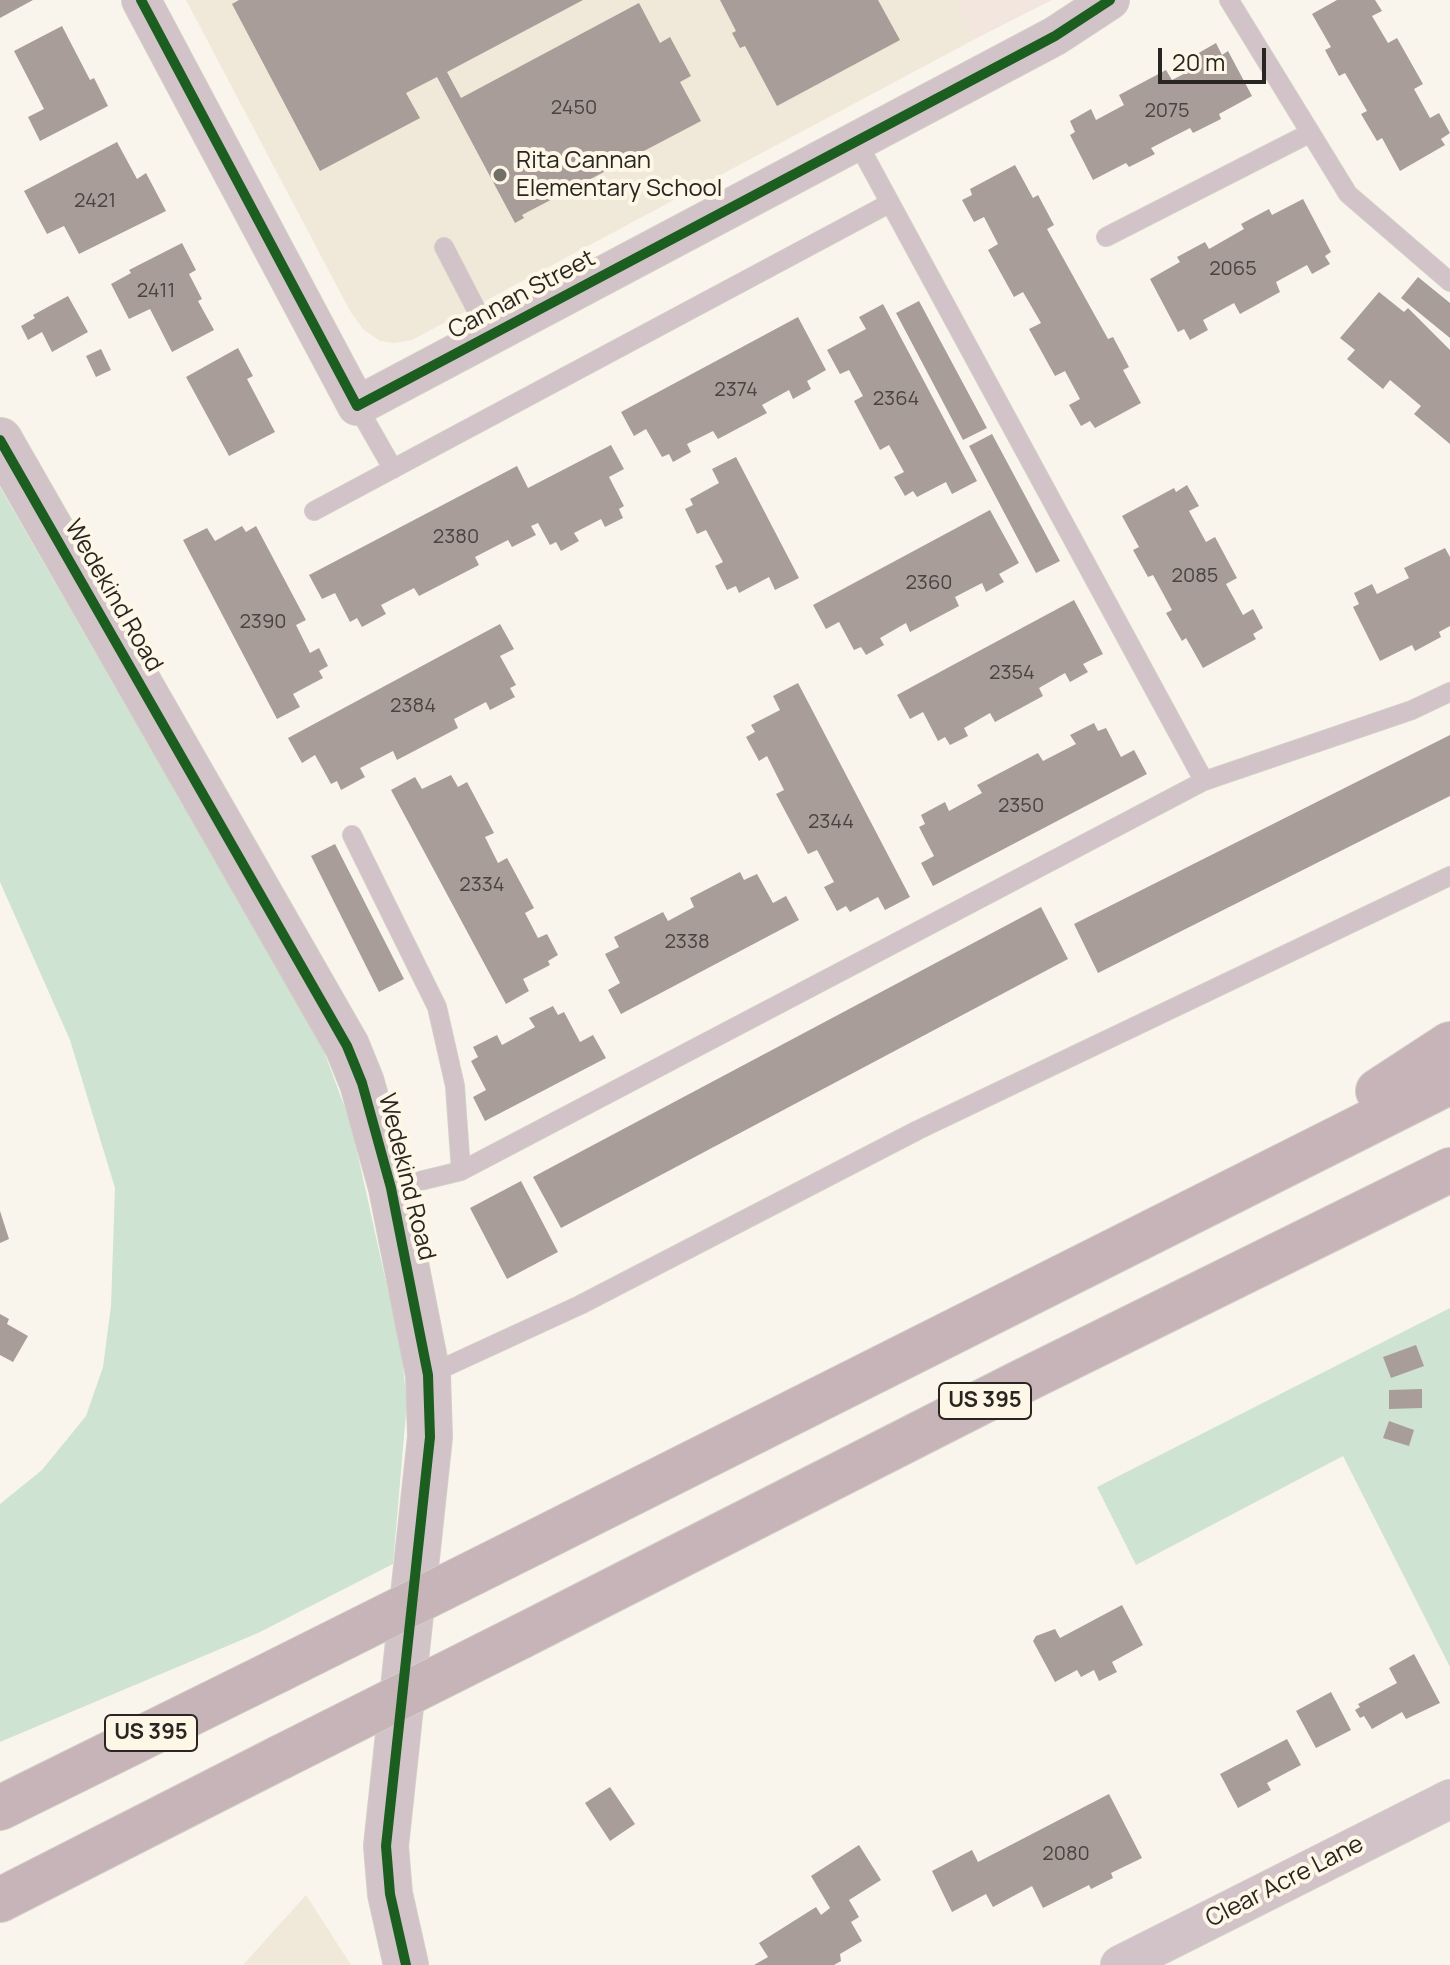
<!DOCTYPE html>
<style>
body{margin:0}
#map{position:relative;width:1450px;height:1965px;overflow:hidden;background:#f9f5ec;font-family:Manrope,sans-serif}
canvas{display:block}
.scale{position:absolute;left:1158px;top:48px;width:108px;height:36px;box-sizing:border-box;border:4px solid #292621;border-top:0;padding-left:10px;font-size:24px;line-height:28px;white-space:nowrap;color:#292621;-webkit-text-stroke:6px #fef6e7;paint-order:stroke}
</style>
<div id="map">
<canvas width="1450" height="1965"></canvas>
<div class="scale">20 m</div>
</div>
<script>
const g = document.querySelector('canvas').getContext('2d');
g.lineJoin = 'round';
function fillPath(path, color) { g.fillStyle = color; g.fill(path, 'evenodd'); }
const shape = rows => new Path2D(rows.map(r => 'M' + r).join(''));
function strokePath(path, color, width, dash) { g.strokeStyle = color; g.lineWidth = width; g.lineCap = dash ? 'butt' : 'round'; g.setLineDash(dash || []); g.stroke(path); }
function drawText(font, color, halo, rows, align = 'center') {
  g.font = font + ' Manrope,sans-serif'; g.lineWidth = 8; g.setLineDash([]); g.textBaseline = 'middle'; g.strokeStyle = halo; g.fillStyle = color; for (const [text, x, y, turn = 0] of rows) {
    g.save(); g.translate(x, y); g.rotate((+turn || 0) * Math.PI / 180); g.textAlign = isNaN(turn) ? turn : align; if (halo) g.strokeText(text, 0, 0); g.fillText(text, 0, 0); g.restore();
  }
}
fillPath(shape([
 [955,0,1052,0,975,39]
]), '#f3e6de');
fillPath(shape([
 [186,0,955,0,975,39,412,340,394,343,380,341,363,329,350,311],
 [306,1895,351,1965,243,1965]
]), '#f0e8d8');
fillPath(shape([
 [0,487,322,1046,351,1124,401,1350,407,1402,393,1564,258,1633,0,1742,0,1504,42,1470,86,1416,103,1367,111,1306,115,1188,70,1040,0,882],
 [1450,1308,1450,1667,1343,1456,1136,1565,1097,1487]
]), '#cfe3d2');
fillPath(shape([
 [0,0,33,0,0,18],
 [239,0,583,0,447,72,461,98,639,3,660,43,670,37,691,76,680,82,701,121,522,215,524,218,515,223,437,77,406,93,420,118,320,171,232,4],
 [720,0,878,0,900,40,777,106,745,46,740,48,732,33,736,31],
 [1337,0,1375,0,1382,11,1372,16,1388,43,1397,38,1423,84,1414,89,1430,118,1439,113,1450,133,1441,139,1445,145,1400,171,1382,138,1377,141,1361,114,1367,111,1345,73,1339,76,1325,50,1331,47,1312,14],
 [62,26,90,80,94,78,108,106,40,141,28,117,44,109,14,51],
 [1216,43,1222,55,1228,51,1252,96,1219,114,1221,119,1193,133,1190,128,1151,148,1155,154,1129,167,1126,163,1093,180,1070,135,1075,132,1070,121,1091,109,1096,120,1124,105,1119,95,1166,70,1172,80,1201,65,1195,55],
 [117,142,137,179,146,173,166,211,79,254,64,226,47,234,24,191],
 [1015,165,1033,198,1038,195,1054,225,1047,229,1108,339,1113,337,1129,367,1123,370,1141,403,1095,428,1090,421,1081,426,1069,405,1080,399,1065,371,1055,376,1029,329,1041,323,1023,292,1014,297,988,250,998,244,984,217,974,222,962,200,972,195,970,189],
 [1303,199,1331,252,1325,256,1330,264,1312,274,1307,265,1276,282,1280,292,1240,314,1234,303,1203,320,1208,330,1190,340,1184,329,1178,332,1150,279,1180,262,1177,257,1205,242,1209,249,1244,229,1241,224,1269,209,1272,215],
 [182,243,196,270,189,274,202,299,198,301,214,330,172,352,150,309,129,319,111,284,131,273,129,270],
 [1418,277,1450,303,1450,338,1401,298],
 [1379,292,1404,312,1408,308,1450,350,1450,444,1414,414,1421,406,1390,380,1383,389,1347,359,1355,350,1340,338],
 [68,296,88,332,52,352,42,332,28,340,21,326,35,318,33,315],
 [919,301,987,428,963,440,896,313],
 [883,304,977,481,952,494,946,482,917,497,913,491,905,496,894,477,904,472,889,445,880,450,854,401,863,396,849,370,840,374,827,350,866,329,859,317],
 [798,317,826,370,807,381,811,389,793,399,789,390,762,405,767,413,718,439,713,431,687,444,691,452,673,462,669,454,662,457,646,429,634,436,621,412],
 [238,348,253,376,247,379,275,432,229,456,186,377],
 [101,349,111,370,96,377,86,356],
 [992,434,1060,561,1036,573,969,446],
 [611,445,624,469,609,477,624,506,619,509,623,518,605,527,601,519,574,533,579,541,561,551,556,542,550,545,538,523,531,526,536,535,512,547,508,540,475,557,479,565,419,596,414,588,381,605,386,614,362,627,357,618,350,622,335,593,322,599,309,575,517,466,528,488],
 [736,457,799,578,775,590,769,577,739,593,736,586,727,590,715,566,723,562,706,530,697,534,685,509,693,505,690,499,719,483,712,469],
 [1187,485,1199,506,1189,511,1206,542,1215,537,1237,578,1226,584,1243,615,1253,609,1263,628,1253,634,1256,639,1203,668,1186,638,1182,641,1166,613,1172,610,1153,575,1148,577,1133,550,1139,547,1122,516,1174,488,1176,492],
 [990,510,1019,563,999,574,1004,582,986,592,982,583,955,597,959,606,910,632,906,623,880,638,884,645,866,655,861,647,854,650,839,622,826,629,813,605],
 [242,526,246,532,256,526,306,620,296,625,310,653,319,648,328,666,319,671,323,678,293,694,300,707,277,719,183,540,207,528,215,541],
 [1445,548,1450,557,1450,626,1439,632,1441,637,1415,651,1412,645,1380,661,1353,607,1359,604,1354,593,1372,584,1377,594,1409,578,1404,568],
 [1074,600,1103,654,1083,664,1088,672,1070,682,1065,673,1039,688,1043,696,995,722,990,713,964,728,968,736,950,745,945,737,938,741,923,712,910,719,897,695],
 [500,624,514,649,500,656,516,685,510,688,515,697,490,710,486,702,454,719,458,728,397,760,393,751,360,768,365,777,341,790,337,781,331,784,315,755,302,763,288,738],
 [798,683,910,897,885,910,878,897,850,912,846,906,837,911,824,887,834,882,817,850,808,854,776,794,784,790,767,756,759,761,746,737,755,732,751,725,780,710,773,696],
 [1094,723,1098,731,1106,728,1121,757,1134,750,1147,774,933,886,921,863,934,856,919,827,925,824,921,815,945,802,949,811,982,793,977,785,1038,753,1043,761,1076,744,1070,735],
 [1450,735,1450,796,1098,973,1074,924],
 [451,775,458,787,467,782,494,833,485,837,498,863,507,858,534,908,525,913,538,938,547,934,558,955,548,961,550,965,523,979,529,991,506,1004,391,790,415,777,422,789],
 [335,844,404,979,379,992,311,856],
 [740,872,744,880,757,874,773,903,786,896,799,920,621,1014,608,990,620,983,605,954,619,947,614,937,663,912,668,921,694,907,690,898],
 [1041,907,1068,959,561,1228,533,1177],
 [553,1006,558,1015,564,1012,580,1042,593,1035,606,1058,485,1121,473,1097,486,1090,471,1061,478,1057,473,1047,497,1035,502,1045,535,1027,529,1018],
 [521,1181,558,1252,507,1279,470,1208],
 [0,1211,9,1239,0,1243],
 [0,1314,9,1319,7,1324,28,1336,13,1362,0,1355],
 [1416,1345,1424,1366,1391,1378,1383,1357],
 [1422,1389,1422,1408,1389,1409,1389,1390],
 [1389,1421,1414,1430,1409,1446,1383,1438],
 [1122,1605,1143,1645,1112,1662,1117,1672,1099,1681,1094,1670,1081,1677,1077,1670,1055,1682,1033,1641,1036,1636,1055,1629,1060,1638],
 [1414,1654,1440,1703,1406,1719,1402,1712,1372,1729,1364,1716,1360,1718,1355,1710,1360,1707,1358,1704,1397,1683,1389,1668],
 [1331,1692,1351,1730,1316,1748,1296,1711],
 [1287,1739,1301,1765,1267,1783,1271,1790,1238,1808,1220,1774],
 [610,1787,635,1824,610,1841,585,1803],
 [1109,1794,1142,1858,1111,1873,1113,1878,1091,1889,1089,1885,1043,1908,1032,1886,993,1907,986,1894,952,1912,932,1871,972,1850,978,1862],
 [859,1845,881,1880,849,1900,859,1917,851,1922,862,1941,840,1954,841,1961,834,1965,754,1965,768,1957,759,1943,816,1907,821,1915,830,1908,811,1876]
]), '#a89d99');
const service = shape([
 [1229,0,1348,194,1450,282],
 [856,140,1204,781],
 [1106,237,1308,134],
 [444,247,490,336],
 [357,406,393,469],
 [314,511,890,203],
 [352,835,437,1007,455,1086,461,1171],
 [391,1188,461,1171,1204,781,1412,710,1450,692],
 [428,1375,580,1305,918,1130,1450,876]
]);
const minor = shape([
 [141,0,357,406,1055,36,1110,0],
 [1120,1965,1450,1799]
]);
const tertiary = shape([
 [0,440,347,1046,362,1083,391,1188,428,1375,430,1437,386,1846,390,1894,406,1965]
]);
const motorway = shape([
 [1378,1091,1450,1044],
 [533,1543,1450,1082],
 [522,1636,1017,1384,1450,1170],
 [0,1808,277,1671],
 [0,1900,279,1758]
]);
strokePath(service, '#d3cfc8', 20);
strokePath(minor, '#d3cfc8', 40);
strokePath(tertiary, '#d3cfc8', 46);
strokePath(motorway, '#d3cfc8', 46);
strokePath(service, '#d1c3c7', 18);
strokePath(minor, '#d1c3c7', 38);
strokePath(tertiary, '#d1c3c7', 44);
strokePath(motorway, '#c6b4b9', 44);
const motorwayBridge = shape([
 [277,1671,533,1543],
 [279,1758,522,1636]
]);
strokePath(motorwayBridge, '#d3cfc8', 46, []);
strokePath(motorwayBridge, '#c6b4b9', 44);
strokePath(shape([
 [141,0,357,406,1055,36,1110,0],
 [0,440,347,1046,362,1083,391,1188,428,1375,430,1437,386,1846,390,1894,406,1965]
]), '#1b5e20', 10);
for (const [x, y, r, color] of [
 [500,175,8,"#726e68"]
]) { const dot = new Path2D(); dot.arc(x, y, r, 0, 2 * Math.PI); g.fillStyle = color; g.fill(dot); strokePath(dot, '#fef6e7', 3); }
drawText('20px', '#49443f', null, [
 ["2450",574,108],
 ["2075",1167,111],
 ["2421",95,201],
 ["2065",1233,269],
 ["2411",156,291],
 ["2374",736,390],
 ["2364",896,399],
 ["2380",456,537],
 ["2085",1195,576],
 ["2360",929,583],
 ["2390",263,622],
 ["2354",1012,673],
 ["2384",413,706],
 ["2350",1021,806],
 ["2344",831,822],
 ["2334",482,885],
 ["2338",687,942],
 ["2080",1066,1854]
]);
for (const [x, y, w] of [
 [985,1401,92],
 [151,1733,92]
]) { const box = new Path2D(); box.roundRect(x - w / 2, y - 18, w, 36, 6); g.fillStyle = '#fef6e7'; g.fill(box); strokePath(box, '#292621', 2); }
drawText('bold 22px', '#292621', null, [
 ["US 395",985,1401],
 ["US 395",151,1733]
]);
drawText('24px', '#292621', '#fef6e7', [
 ["Rita Cannan",516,161],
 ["Elementary School",516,189]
], 'left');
drawText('24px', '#292621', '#fef6e7', [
 ["Cannan Street",522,295,-28],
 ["Wedekind Road",113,596,60],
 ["Wedekind Road",406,1177,76],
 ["Clear Acre Lane",1285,1882,-27]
]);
</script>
